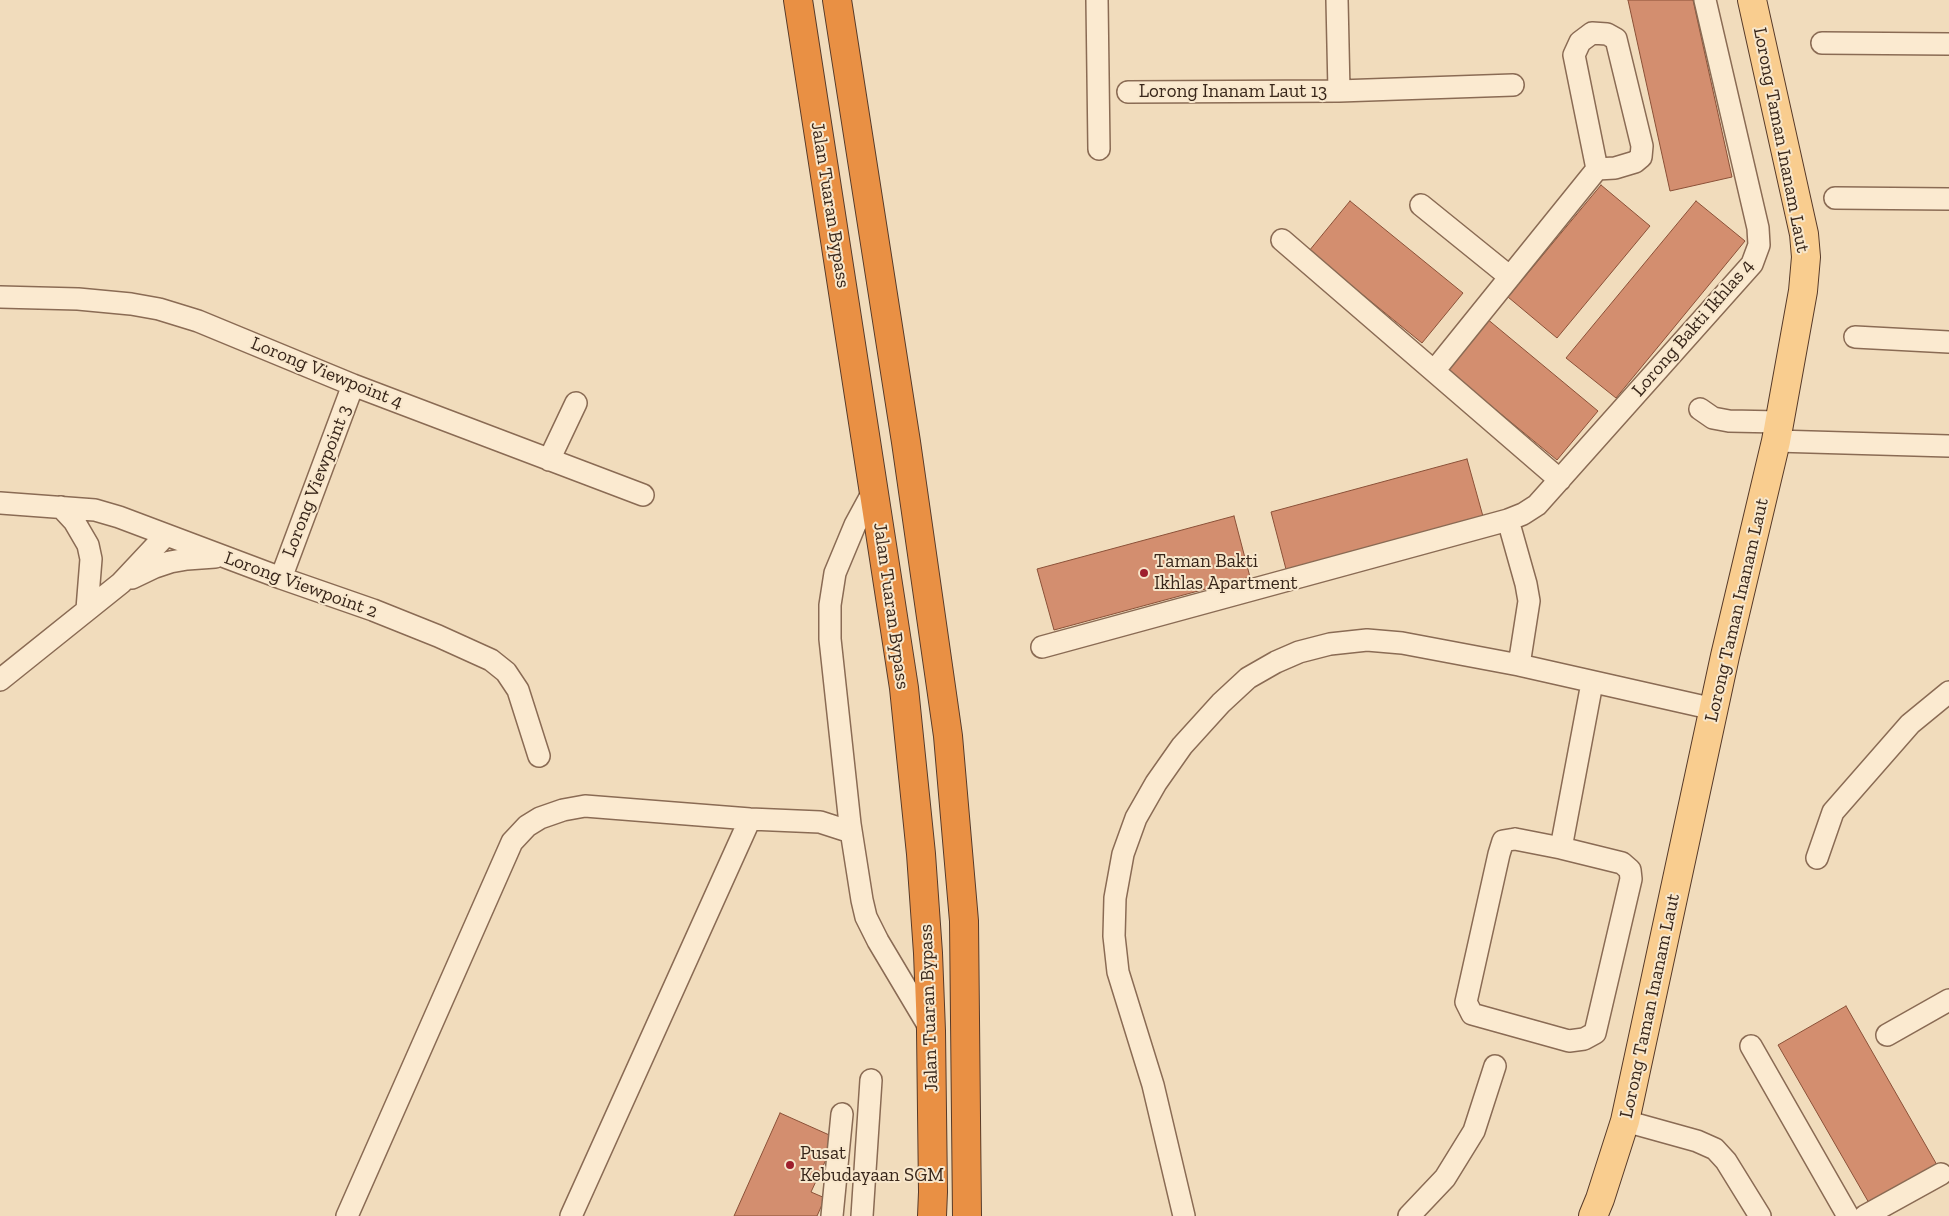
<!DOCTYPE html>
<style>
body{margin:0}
canvas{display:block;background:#f1dcbc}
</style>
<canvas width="1949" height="1216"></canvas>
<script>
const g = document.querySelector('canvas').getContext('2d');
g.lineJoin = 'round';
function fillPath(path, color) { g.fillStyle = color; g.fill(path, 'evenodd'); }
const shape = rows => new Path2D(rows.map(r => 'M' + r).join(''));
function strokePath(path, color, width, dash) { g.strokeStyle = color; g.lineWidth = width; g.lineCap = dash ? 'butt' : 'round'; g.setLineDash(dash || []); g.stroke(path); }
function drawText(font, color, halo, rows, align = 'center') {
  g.font = font + ' "Zilla Slab",serif'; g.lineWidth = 4; g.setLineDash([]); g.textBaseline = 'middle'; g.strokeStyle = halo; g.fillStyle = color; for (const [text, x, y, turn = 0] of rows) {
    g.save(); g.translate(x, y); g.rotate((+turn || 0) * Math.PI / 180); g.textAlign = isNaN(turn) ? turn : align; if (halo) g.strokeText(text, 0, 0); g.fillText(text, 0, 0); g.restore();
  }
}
const building = shape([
 [1628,0,1693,0,1732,177,1670,191,1628,0],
 [1601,185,1650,226,1557,338,1508,297,1601,185],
 [1350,201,1463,293,1422,343,1309,251,1350,201],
 [1696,201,1745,241,1616,398,1566,358,1696,201],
 [1486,318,1598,411,1557,460,1445,368,1486,318],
 [1467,459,1484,520,1287,573,1271,512,1467,459],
 [1234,516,1250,577,1054,630,1037,569,1234,516],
 [1846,1006,1937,1165,1869,1203,1778,1045,1846,1006],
 [780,1113,836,1138,811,1192,825,1198,817,1216,734,1216,780,1113]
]);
fillPath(building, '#d38e6f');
strokePath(building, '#8b5138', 1);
const minor = shape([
 [1097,0,1099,149],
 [1337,0,1339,91],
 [1822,43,1949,44],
 [1128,92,1339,91,1513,85],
 [1835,198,1949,199],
 [1421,205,1510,277],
 [1282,240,1560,480],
 [0,297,78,299,131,304,159,309,198,321,353,385,643,495],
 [1855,337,1949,342],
 [1434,371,1597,169,1615,168,1635,162,1641,157,1642,146,1616,39,1607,34,1592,33,1580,42,1574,55,1597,169],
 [1700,409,1713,418,1729,421,1780,422],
 [1776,441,1949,446],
 [549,460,576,403],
 [874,490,855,525,835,573,830,605,830,639,850,824,862,900,866,917,878,941,931,1030],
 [0,503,95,510,119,517,281,578,373,610,438,636,491,660,506,672,518,690,539,756],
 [61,507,74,521,88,545,91,559,87,609],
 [1508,520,1526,584,1529,601,1519,665],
 [132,578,155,567,170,562,187,559,215,557],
 [281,578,353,385],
 [1042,647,1508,520,1523,514,1537,505,1752,264,1759,245,1758,228,1705,0],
 [0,680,121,583,166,535],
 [1515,839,1561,848,1622,863,1630,870,1631,879,1595,1033,1584,1039,1569,1041,1472,1014,1466,1002,1499,854,1503,841,1515,839],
 [1561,848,1592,683],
 [1817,858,1833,812,1910,724,1949,692],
 [1887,1035,1949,1000],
 [1751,1046,1848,1216],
 [1625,1121,1697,1141,1715,1149,1726,1161,1760,1216],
 [347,1216,512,842,527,826,540,818,563,810,585,806,750,819,820,822,851,832],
 [571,1216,750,819],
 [832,1216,842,1114],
 [862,1216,871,1080],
 [1184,1216,1153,1085,1118,972,1114,936,1115,898,1123,854,1136,818,1156,783,1182,746,1221,703,1248,678,1276,662,1299,652,1330,644,1367,640,1402,643,1519,665,1714,709],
 [1409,1216,1445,1178,1474,1131,1495,1066],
 [1865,1216,1941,1174]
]);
const major = shape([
 [1593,1216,1600,1199,1625,1121,1725,656,1776,441,1803,291,1806,257,1804,234,1752,0]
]);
const highway = shape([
 [798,0,904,688,921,854,928,953,931,1031,933,1192,932,1216],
 [837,0,906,442,948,736,964,921,967,1216]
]);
strokePath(minor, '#8a6b54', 24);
strokePath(major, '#573a29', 30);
strokePath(highway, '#573a29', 30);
strokePath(minor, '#fbead0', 21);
strokePath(major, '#f9cd8f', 28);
strokePath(highway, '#e99044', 28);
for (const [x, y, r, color] of [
 [1144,573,5,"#9e1f2d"],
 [790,1165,5,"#9e1f2d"]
]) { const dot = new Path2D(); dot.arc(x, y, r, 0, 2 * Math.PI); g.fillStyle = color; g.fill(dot); strokePath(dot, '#f8e7cc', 2); }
drawText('19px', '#38261a', '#f8e7cc', [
 ["Lorong Inanam Laut 13",1233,92],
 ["Lorong Taman Inanam Laut",1781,140,79],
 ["Jalan Tuaran Bypass",830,205,81],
 ["Lorong Bakti Ikhlas 4",1693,328,-49],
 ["Lorong Viewpoint 4",327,373,22],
 ["Lorong Viewpoint 3",317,481,-69],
 ["Lorong Viewpoint 2",301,585,20],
 ["Jalan Tuaran Bypass",891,606,82],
 ["Lorong Taman Inanam Laut",1737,610,-77],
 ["Lorong Taman Inanam Laut",1650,1006,-78],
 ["Jalan Tuaran Bypass",929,1008,-92]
]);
drawText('19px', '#38261a', '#f8e7cc', [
 ["Taman Bakti",1154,562],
 ["Ikhlas Apartment",1154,584],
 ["Pusat",800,1154],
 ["Kebudayaan SGM",800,1176]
], 'left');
</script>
